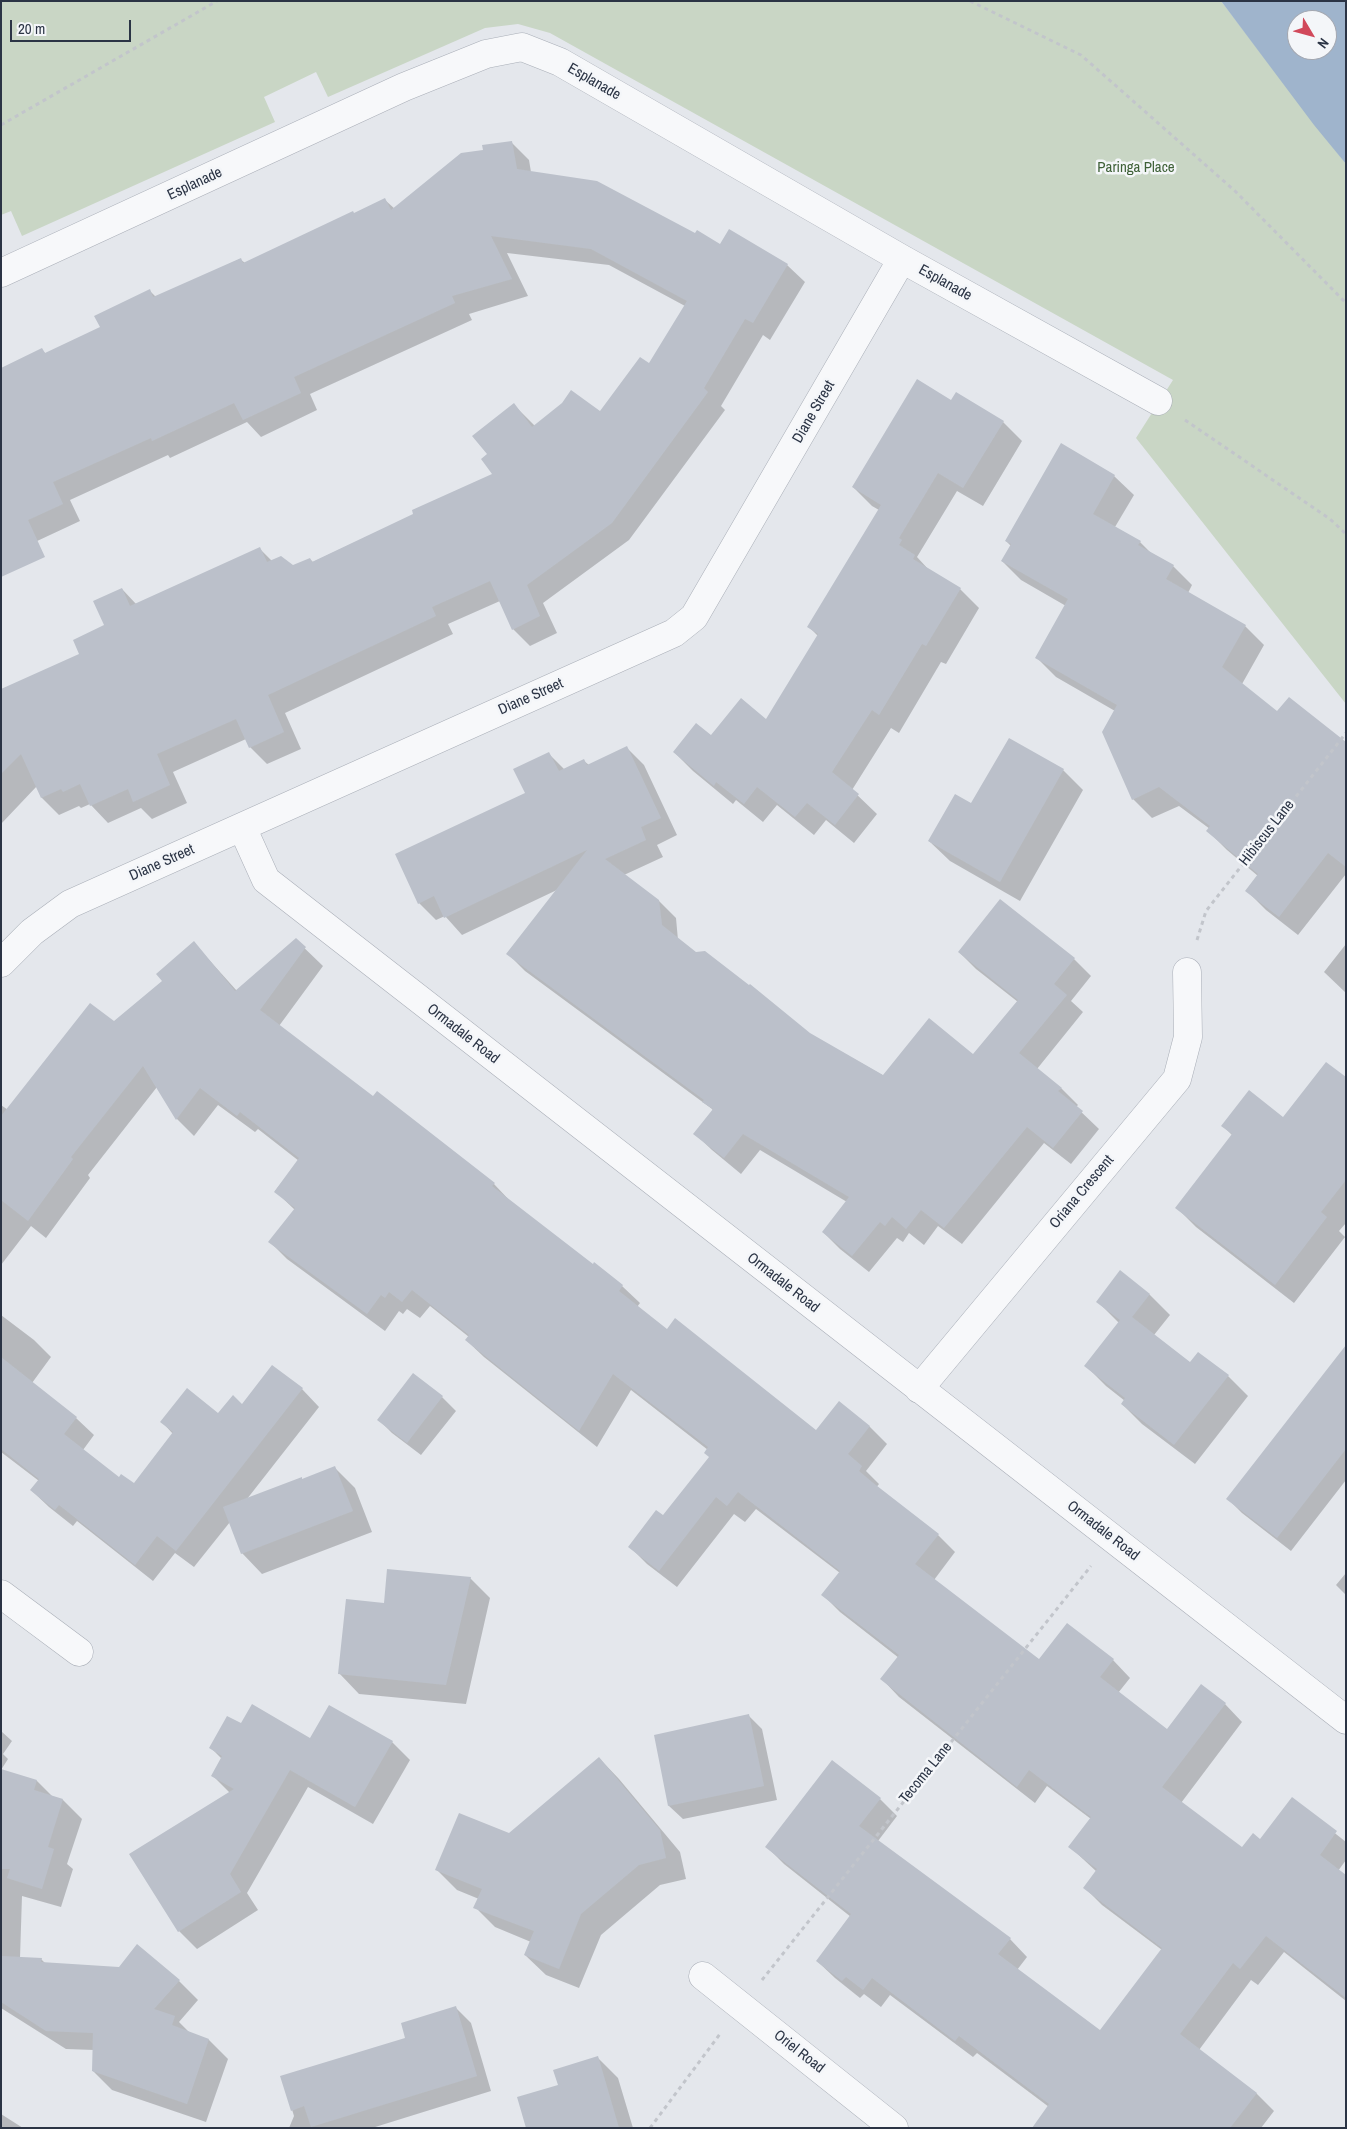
<!DOCTYPE html>
<style>
body{margin:0}
#map{position:relative;width:1347px;height:2129px;overflow:hidden;background:#e4e7ec;font-family:"Archivo Narrow",sans-serif}
canvas{display:block}
.frame{position:absolute;inset:0;border:2px solid #2b3445;pointer-events:none}
.north{position:absolute;left:1287px;top:10px;width:50px;height:50px;box-sizing:border-box;background:#f4f6f9;border:1px solid #a4a8b1;border-radius:50%;rotate:127deg;font-size:14px;font-weight:700;line-height:20px;text-align:center;color:#2b3445}
.north::after{content:'';display:block;margin:auto;width:18px;height:22px;background:#d1495b;clip-path:polygon(50% 0,100% 100%,50% 72%,0 100%)}
.scale{position:absolute;left:10px;top:20px;width:121px;height:22px;box-sizing:border-box;border:2px solid #2b3445;border-top:0;padding-left:6px;font-size:15px;line-height:18px;white-space:nowrap;color:#2b3445;-webkit-text-stroke:4px #f4f6f9;paint-order:stroke}
</style>
<div id="map">
<canvas width="1347" height="2129"></canvas>
<div class="frame"></div>
<div class="north">N</div>
<div class="scale">20 m</div>
</div>
<script>
const g = document.querySelector('canvas').getContext('2d');
g.lineJoin = 'round';
function fillPath(path, color) { g.fillStyle = color; g.fill(path, 'evenodd'); }
const shape = rows => new Path2D(rows.map(r => 'M' + r).join(''));
function strokePath(path, color, width, dash) { g.strokeStyle = color; g.lineWidth = width; g.lineCap = dash ? 'butt' : 'round'; g.setLineDash(dash || []); g.stroke(path); }
function drawText(font, color, halo, rows, align = 'center') {
  g.font = font + ' "Archivo Narrow",sans-serif'; g.lineWidth = 5; g.setLineDash([]); g.textBaseline = 'middle'; g.strokeStyle = halo; g.fillStyle = color; for (const [text, x, y, turn = 0] of rows) {
    g.save(); g.translate(x, y); g.rotate((+turn || 0) * Math.PI / 180); g.textAlign = isNaN(turn) ? turn : align; if (halo) g.strokeText(text, 0, 0); g.fillText(text, 0, 0); g.restore();
  }
}
fillPath(shape([
 [1,1,1221,1,1346,164,1346,704,1136,438,1173,380,550,33,518,24,485,28,328,97,316,72,264,97,275,122,22,236,11,211,1,215]
]), '#c9d6c5');
fillPath(shape([
 [1221,1,1346,1,1346,164,1314,125],
 [1297,20,1327,20,1327,50,1297,50]
]), '#9fb4cc');
fillPath(shape([
 [511,142,529,160,531,172,721,245,787,265,805,282,770,340,763,335,721,406,725,410,629,540,543,603,557,633,530,646,513,629,500,601,448,624,453,634,285,713,301,749,267,764,250,747,246,739,173,772,187,803,152,819,141,808,108,823,90,804,81,808,79,806,59,815,42,798,37,786,1,824,1,690,81,655,106,626,122,589,137,605,260,549,272,561,292,567,310,559,313,562,415,514,494,474,489,455,514,405,535,426,600,413,649,365,685,306,609,265,507,253,528,296,469,314,472,320,310,394,317,410,261,437,247,422,170,458,168,455,70,500,80,521,35,542,1,514,42,350,46,354,101,328,150,291,156,297,240,259,245,263,385,200,395,209,484,151],
 [952,401,1003,422,1022,441,983,506,957,491,917,557,929,570,960,589,979,608,946,664,941,662,899,733,891,728,852,790,877,814,854,843,826,820,814,835,777,805,763,822,736,800,733,804,693,771,674,752,711,737,766,721,818,636,809,627,879,510,872,506,853,487],
 [1114,476,1134,495,1115,527,1140,542,1153,555,1173,566,1192,585,1188,593,1245,626,1264,645,1242,684,1277,713,1346,754,1346,874,1298,935,1266,910,1247,891,1258,876,1227,850,1208,831,1210,829,1179,806,1152,818,1133,799,1115,711,1056,677,1037,658,1066,606,1021,580,1002,561,1011,546,1006,541],
 [627,748,644,765,677,835,657,845,663,857,624,875,659,901,676,918,678,940,810,1034,884,1076,973,1056,1018,1002,976,969,959,952,1001,901,1074,959,1091,976,1071,1001,1083,1012,1037,1069,1061,1088,1078,1105,1076,1107,1099,1129,1071,1164,1044,1143,962,1244,938,1226,924,1245,909,1233,903,1242,897,1238,869,1272,840,1249,823,1232,847,1202,760,1150,741,1174,712,1150,695,1134,713,1111,712,1109,525,971,508,954,559,889,462,935,445,916,436,920,419,903,526,794,549,754,565,770,584,761,589,765],
 [1063,770,1083,790,1020,901,950,861,929,841,971,805],
 [296,940,323,966,279,1026,373,1098,494,1184,511,1202,593,1266,622,1286,640,1303,637,1307,667,1331,817,1432,869,1426,887,1444,866,1471,879,1484,876,1488,938,1535,955,1552,934,1580,1040,1661,1113,1660,1130,1678,1118,1693,1167,1731,1225,1704,1242,1722,1181,1803,1242,1849,1260,1841,1292,1799,1346,1842,1346,1860,1338,1871,1346,1877,1346,2001,1284,1952,1258,1985,1251,1980,1199,2050,1256,2093,1274,2111,1261,2128,1033,2128,1049,2107,977,2053,973,2057,890,1995,881,2007,864,1994,860,1998,835,1978,817,1961,851,1917,784,1864,767,1847,880,1799,897,1816,878,1841,1010,1939,1027,1957,1017,1970,1100,2032,1162,1950,1102,1905,1085,1888,1097,1872,1070,1847,1091,1819,1047,1786,1035,1803,899,1697,882,1679,899,1658,840,1612,823,1595,840,1573,756,1509,745,1522,734,1514,677,1587,647,1564,630,1547,663,1517,710,1457,708,1450,631,1390,597,1447,484,1357,466,1340,469,1337,430,1306,420,1318,407,1309,403,1314,399,1311,385,1331,287,1259,270,1242,295,1210,275,1191,299,1161,258,1129,255,1132,218,1105,194,1136,177,1119,157,1087,88,1175,90,1178,46,1238,31,1226,1,1265,1,1105,8,1110,114,1023,163,981,194,943,237,991],
 [1346,944,1346,993,1324,972],
 [1346,1079,1346,1223,1339,1231,1345,1237,1294,1303,1196,1227,1177,1208,1233,1136,1223,1126,1284,1119],
 [1120,1272,1150,1295,1170,1315,1154,1335,1190,1364,1228,1376,1248,1396,1195,1464,1142,1424,1122,1404,1125,1401,1106,1386,1086,1366,1119,1323,1098,1302],
 [1,1315,34,1340,51,1357,32,1383,76,1418,94,1435,83,1450,119,1478,134,1485,173,1434,162,1422,219,1415,243,1405,302,1389,319,1407,247,1499,301,1478,303,1480,335,1468,355,1488,372,1532,262,1574,242,1553,230,1522,194,1567,175,1553,153,1581,77,1521,73,1526,49,1507,31,1490,39,1481,1,1452],
 [1346,1347,1346,1480,1291,1551,1242,1513,1228,1499],
 [442,1397,456,1411,421,1455,392,1433,379,1420],
 [1346,1573,1346,1595,1336,1585],
 [470,1578,490,1598,466,1704,359,1694,339,1673,385,1604],
 [748,1715,762,1729,777,1800,683,1819,669,1806,655,1736],
 [241,1725,311,1739,392,1742,410,1760,373,1824,308,1787,247,1893,258,1910,197,1949,179,1931,230,1793,213,1776,222,1759,211,1748],
 [1,1731,12,1741,3,1754,8,1759,1,1770],
 [599,1758,619,1779,680,1852,686,1879,660,1885,601,1935,579,1988,546,1975,525,1955,531,1942,495,1927,475,1907,479,1899,457,1890,437,1870,509,1834],
 [1,1770,37,1781,53,1797,63,1800,82,1819,67,1864,73,1869,61,1907,22,1896,20,1958,41,1959,46,1964,179,1981,198,2000,179,2022,190,2033,209,2040,228,2059,206,2122,112,2090,93,2071,94,2050,66,2049,1,2008],
 [455,2007,471,2023,491,2091,372,2128,289,2128,294,2116,282,2077,407,2039],
 [598,2058,618,2078,633,2128,588,2128,559,2086],
 [1,2114,23,2128,1,2128]
]), '#0003');
fillPath(shape([
 [512,141,517,169,597,181,695,233,697,230,720,244,729,229,788,264,753,323,745,319,704,388,708,392,612,523,527,585,540,616,512,630,490,581,432,607,436,616,268,695,284,732,249,748,236,719,157,754,170,785,133,802,128,789,90,806,80,784,63,792,61,789,41,798,21,754,1,774,1,689,79,654,73,640,104,625,93,601,122,588,130,606,260,547,267,562,281,556,293,565,310,558,312,562,413,514,412,510,492,474,481,459,487,454,472,436,514,403,532,427,562,403,571,390,600,411,640,357,649,363,687,301,591,249,491,236,512,279,452,296,455,303,294,377,301,393,243,420,234,403,152,441,151,438,53,482,63,504,28,520,45,557,1,577,1,368,42,348,45,353,100,327,94,316,150,289,153,297,241,258,243,263,353,211,354,213,385,198,391,210,461,153,483,150,482,145],
 [917,379,951,400,956,392,1004,421,963,488,938,473,899,538,902,540,899,545,915,555,913,559,961,588,926,646,922,644,879,715,872,710,832,772,859,794,835,825,807,803,795,817,757,787,744,804,716,782,714,786,673,752,696,723,711,735,741,698,766,719,818,634,807,627,881,505,852,487],
 [1061,443,1115,475,1093,514,1141,541,1138,545,1174,565,1166,579,1246,625,1222,667,1277,711,1289,697,1346,742,1346,867,1328,853,1279,917,1245,891,1258,874,1206,831,1210,826,1159,787,1132,800,1102,732,1117,705,1035,658,1068,599,1001,561,1011,544,1005,541],
 [1009,738,1064,769,1000,882,928,841,955,794,971,803],
 [627,746,661,818,641,827,646,840,605,859,659,900,662,925,696,952,705,951,749,985,750,984,810,1033,883,1075,929,1018,973,1054,1018,1000,958,952,1000,899,1075,958,1054,984,1067,995,1019,1053,1062,1088,1058,1091,1083,1111,1053,1148,1027,1127,944,1228,921,1210,906,1229,892,1217,885,1226,880,1222,852,1256,822,1232,849,1197,743,1134,724,1158,693,1134,713,1109,702,1102,704,1100,506,954,587,850,444,918,434,896,418,904,395,854,525,793,513,769,549,752,559,771,584,759,587,765],
 [296,938,306,947,260,1010,373,1096,377,1091,495,1183,492,1186,593,1264,594,1262,623,1285,619,1291,667,1329,675,1318,816,1430,839,1401,870,1426,848,1454,862,1466,859,1471,872,1482,939,1534,915,1564,1039,1659,1067,1623,1114,1659,1100,1677,1167,1729,1201,1684,1226,1703,1162,1787,1242,1847,1253,1833,1260,1839,1292,1797,1337,1831,1320,1855,1346,1875,1346,1998,1266,1936,1240,1969,1233,1963,1180,2034,1257,2093,1230,2128,1032,2128,1049,2104,959,2036,955,2041,872,1978,863,1990,846,1977,842,1981,816,1961,851,1914,765,1847,832,1760,881,1798,859,1826,1011,1938,998,1954,1100,2030,1162,1948,1083,1888,1097,1869,1068,1847,1091,1817,1029,1770,1017,1787,880,1679,899,1655,821,1595,840,1571,738,1492,727,1506,716,1497,659,1571,628,1547,656,1510,663,1515,709,1457,704,1453,708,1447,613,1374,579,1431,465,1340,469,1335,412,1290,402,1302,389,1292,385,1298,381,1295,367,1314,268,1242,295,1208,274,1192,299,1158,240,1112,237,1116,200,1088,176,1120,143,1066,71,1157,73,1159,28,1221,1,1200,1,1116,90,1003,114,1021,162,981,156,974,194,941,235,991],
 [1326,1062,1346,1077,1346,1180,1321,1212,1327,1217,1275,1285,1175,1208,1232,1134,1221,1126,1249,1090,1283,1117],
 [1120,1270,1150,1294,1132,1317,1190,1362,1198,1352,1229,1375,1174,1445,1121,1404,1125,1398,1084,1366,1120,1320,1096,1302],
 [1346,1345,1346,1449,1277,1538,1226,1499],
 [1,1357,77,1417,64,1434,119,1477,121,1474,134,1483,173,1432,160,1422,187,1388,218,1413,233,1395,242,1404,272,1365,303,1388,176,1551,157,1536,135,1565,59,1505,55,1510,30,1490,39,1479,1,1449],
 [413,1373,443,1396,407,1443,377,1420],
 [335,1466,353,1511,241,1554,223,1507,302,1477,302,1479],
 [387,1569,471,1577,446,1685,338,1674,346,1599,384,1603],
 [252,1704,310,1738,329,1705,393,1741,355,1807,290,1770,230,1874,241,1892,178,1932,129,1854,234,1789,211,1776,222,1756,209,1748,227,1716,241,1723],
 [749,1714,764,1786,668,1806,654,1735],
 [599,1757,660,1830,666,1858,639,1865,581,1914,559,1969,524,1955,534,1931,473,1908,482,1889,435,1870,459,1813,509,1833],
 [1,1769,37,1780,34,1790,63,1799,48,1847,54,1849,42,1889,7,1878,10,1869,1,1869],
 [137,1944,180,1980,154,2009,175,2016,172,2025,209,2039,187,2104,92,2071,93,2033,46,2031,1,2002,1,1956,42,1958,41,1962,119,1967],
 [456,2006,477,2076,311,2127,304,2106,291,2111,280,2076,405,2038,401,2023],
 [598,2056,619,2128,526,2128,517,2097,558,2085,553,2070]
]), '#bbc0ca');
const minor = shape([
 [1,273,404,87,486,54,522,47,560,62,902,259,1158,401],
 [242,827,266,880,1346,1720],
 [1,963,32,932,70,904,674,633,694,617,902,259],
 [919,1389,1177,1079,1188,1037,1187,972],
 [1,1594,79,1652],
 [703,1976,894,2128]
]);
strokePath(minor, '#a9aeb7', 29);
strokePath(shape([
 [970,1,1081,55,1235,191,1346,303],
 [1,125,217,1],
 [1185,420,1330,519,1346,534],
 [1197,940,1206,911,1346,733],
 [762,1980,1091,1566],
 [650,2128,720,2034]
]), '#c2c5cb', 3, [4, 4]);
strokePath(minor, '#f7f8fa', 28);
drawText('15px', '#2b3445', '#f4f6f9', [
 ["Esplanade",594,82,30],
 ["Esplanade",195,184,-25],
 ["Esplanade",945,283,29],
 ["Diane Street",814,412,-60],
 ["Diane Street",531,697,-24],
 ["Hibiscus Lane",1267,833,-52],
 ["Diane Street",162,863,-24],
 ["Ormadale Road",463,1034,38],
 ["Oriana Crescent",1082,1192,-50],
 ["Ormadale Road",783,1283,38],
 ["Ormadale Road",1103,1531,38],
 ["Tecoma Lane",926,1773,-51],
 ["Oriel Road",799,2052,38]
]);
drawText('15px', '#3f6138', '#f4f6f9', [
 ["Paringa Place",1136,168]
]);
</script>
